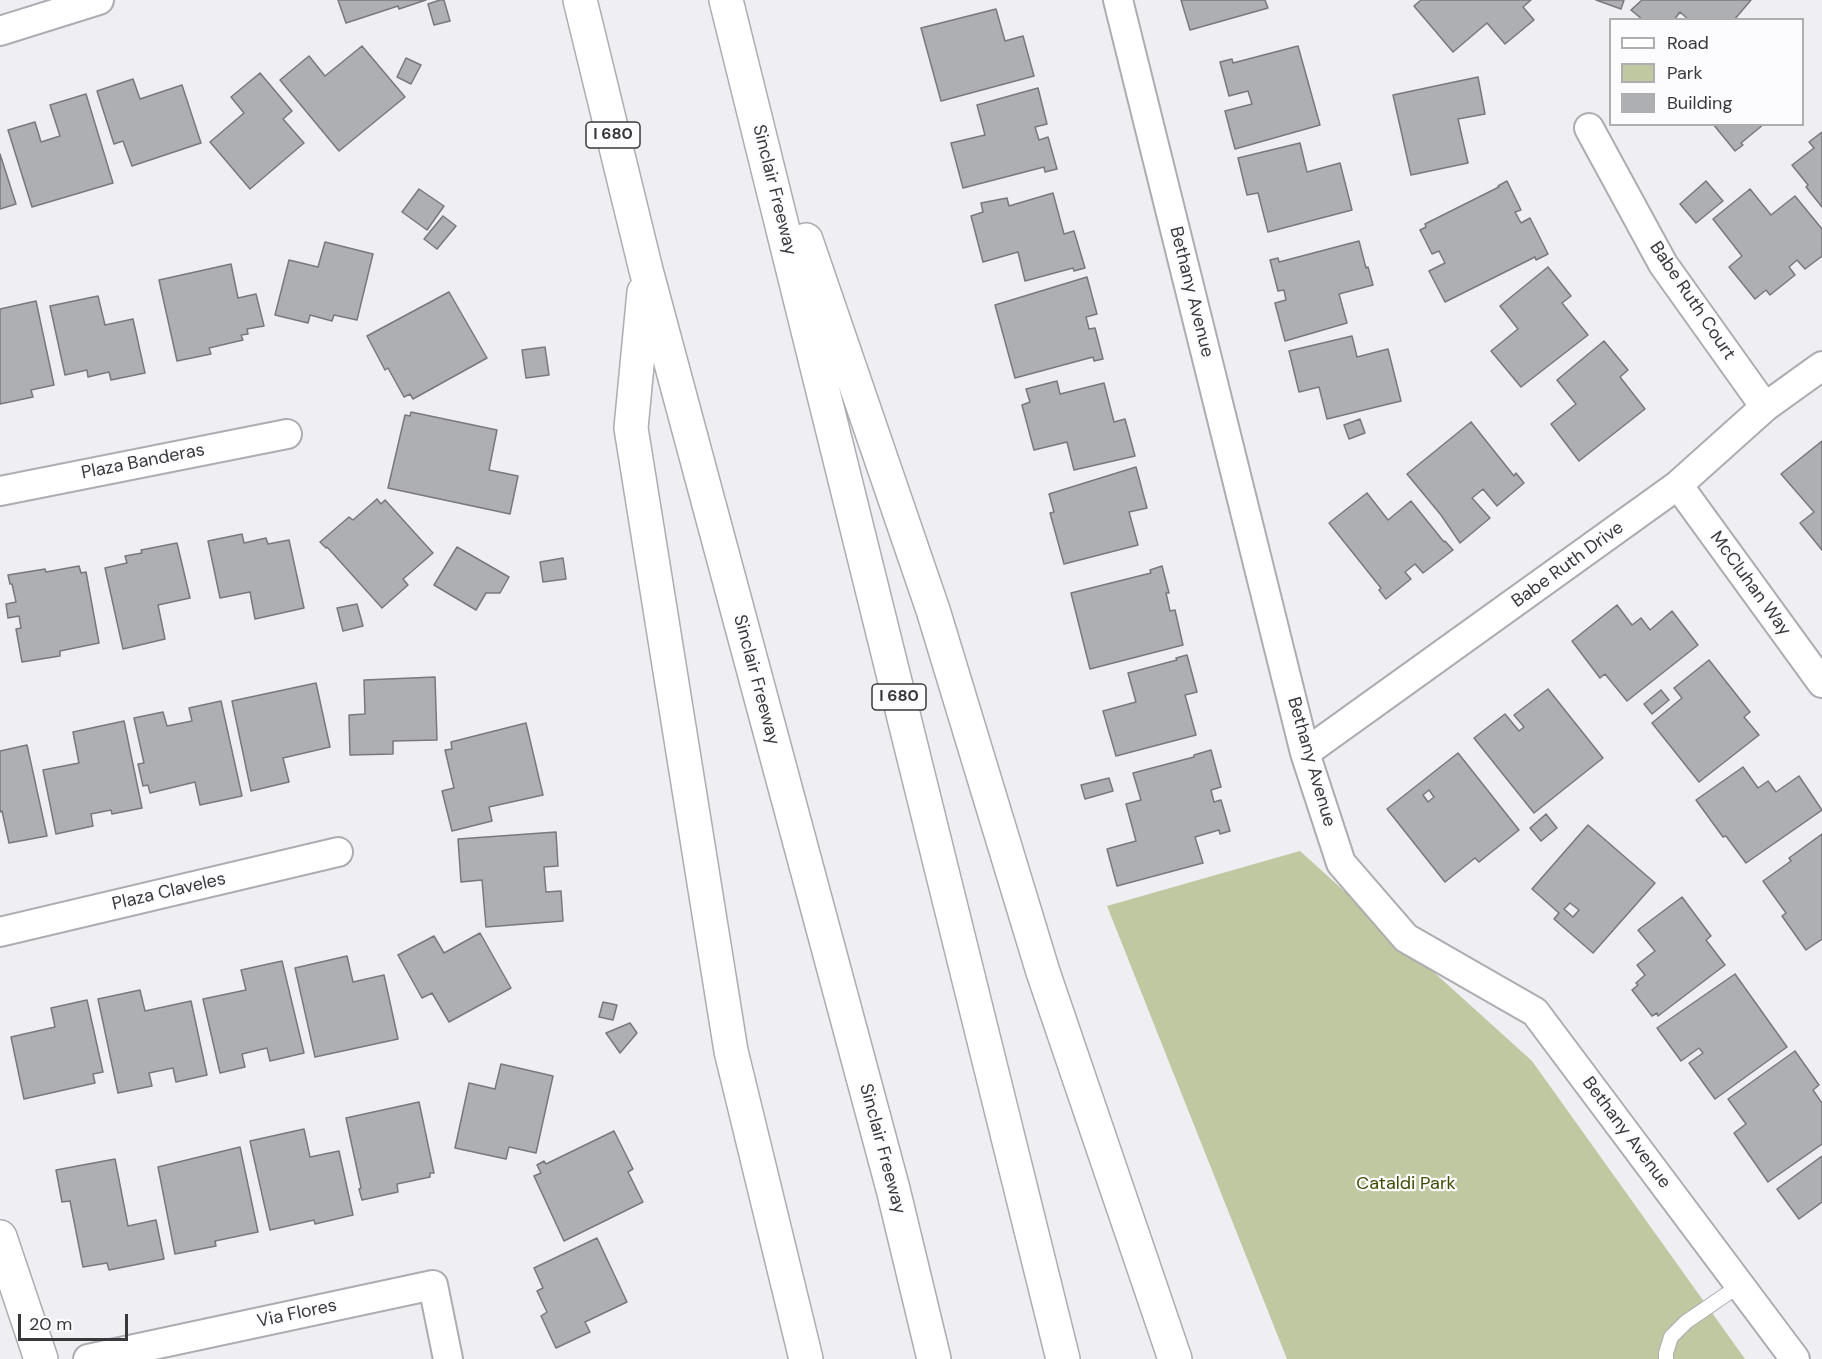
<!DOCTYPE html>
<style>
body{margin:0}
#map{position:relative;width:1822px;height:1359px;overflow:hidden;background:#eeeef3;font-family:"DM Sans",sans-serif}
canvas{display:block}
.legend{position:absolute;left:1609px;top:18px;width:195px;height:108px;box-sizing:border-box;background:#fcfcff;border:2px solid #aeaeb0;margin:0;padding:8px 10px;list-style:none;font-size:18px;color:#38383a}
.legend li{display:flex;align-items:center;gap:12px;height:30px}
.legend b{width:30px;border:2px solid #aeaeb0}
.scale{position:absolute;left:18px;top:1314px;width:110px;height:27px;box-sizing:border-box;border:3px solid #38383a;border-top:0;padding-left:8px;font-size:18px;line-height:21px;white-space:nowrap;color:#38383a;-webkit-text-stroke:4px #fcfcff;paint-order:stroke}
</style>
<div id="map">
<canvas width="1822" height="1359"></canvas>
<ul class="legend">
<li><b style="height:8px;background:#fff"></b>Road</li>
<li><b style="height:16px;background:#bfc8a0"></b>Park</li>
<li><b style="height:16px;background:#aeafb3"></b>Building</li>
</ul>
<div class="scale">20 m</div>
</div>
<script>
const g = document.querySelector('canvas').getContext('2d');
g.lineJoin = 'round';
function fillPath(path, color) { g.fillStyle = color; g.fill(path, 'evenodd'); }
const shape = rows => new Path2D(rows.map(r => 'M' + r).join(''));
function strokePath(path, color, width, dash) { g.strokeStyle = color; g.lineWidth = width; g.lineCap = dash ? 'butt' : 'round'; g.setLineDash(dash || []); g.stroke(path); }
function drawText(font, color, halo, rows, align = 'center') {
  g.font = font + ' "DM Sans",sans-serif'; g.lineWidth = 4.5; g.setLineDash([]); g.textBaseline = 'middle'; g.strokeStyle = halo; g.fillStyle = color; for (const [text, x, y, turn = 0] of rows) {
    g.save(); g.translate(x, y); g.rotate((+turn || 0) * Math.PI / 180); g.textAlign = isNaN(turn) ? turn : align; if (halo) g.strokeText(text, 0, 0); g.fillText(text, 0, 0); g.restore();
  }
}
fillPath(shape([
 [1300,851,1532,1061,1745,1359,1287,1359,1107,906]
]), '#bfc8a0');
const building = shape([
 [338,0,426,0,399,9,398,6,346,23,338,0],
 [440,0,444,0,450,21,434,25,428,4,440,0],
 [1181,0,1265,0,1268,8,1190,30,1181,0],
 [1421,0,1531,0,1523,7,1534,20,1505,44,1487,23,1453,52,1414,6,1421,0],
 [1596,0,1624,0,1621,9,1596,0],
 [1642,0,1751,0,1734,20,1689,20,1680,12,1674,20,1643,20,1631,10,1642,0],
 [996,9,1005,41,1023,36,1034,76,941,101,921,28,996,9],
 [362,46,405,97,339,151,280,80,309,56,325,76,362,46],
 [1298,46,1320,125,1235,149,1225,111,1252,104,1248,91,1229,96,1220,62,1232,59,1233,63,1298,46],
 [406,58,421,65,411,84,397,77,406,58],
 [260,73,292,111,283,119,304,143,250,189,210,142,244,113,231,97,260,73],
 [1478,77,1485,114,1458,119,1468,163,1411,175,1393,95,1478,77],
 [133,79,140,99,182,85,201,143,132,166,123,141,114,144,97,91,133,79],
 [1038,88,1047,124,1035,127,1039,140,1048,137,1057,169,1045,172,1044,167,963,188,951,143,985,135,977,105,1038,88],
 [86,94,113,183,32,207,8,130,35,122,41,142,60,136,50,105,86,94],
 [1713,124,1764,124,1741,143,1743,145,1735,151,1713,124],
 [1822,132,1822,207,1806,187,1808,185,1792,165,1814,148,1809,142,1822,132],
 [1300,143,1307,172,1340,163,1352,210,1268,232,1258,193,1247,195,1238,158,1300,143],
 [0,154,16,204,0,209,0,154],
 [1507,181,1521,210,1515,212,1521,223,1530,218,1548,254,1536,260,1535,257,1445,302,1429,271,1445,263,1439,251,1432,254,1420,230,1426,227,1425,224,1499,187,1498,186,1507,181],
 [1706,181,1723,201,1696,223,1680,204,1706,181],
 [419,189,444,206,427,230,402,212,419,189],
 [1750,189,1771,215,1795,196,1822,229,1822,256,1805,269,1797,260,1789,267,1795,275,1770,295,1766,290,1755,299,1729,267,1742,256,1713,219,1750,189],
 [1053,193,1064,234,1074,231,1085,268,1074,271,1073,268,1025,281,1018,252,983,262,971,216,983,212,981,203,1007,198,1009,206,1053,193],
 [443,216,456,226,437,249,424,239,443,216],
 [1359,241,1366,268,1368,267,1373,285,1339,294,1347,323,1285,341,1275,303,1286,300,1284,290,1278,291,1270,260,1278,258,1279,262,1359,241],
 [325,242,373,254,357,320,334,315,332,321,310,315,308,323,275,315,289,260,318,267,325,242],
 [231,264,238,298,256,294,264,326,247,329,248,334,241,335,243,340,209,348,211,354,177,361,159,280,231,264],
 [1548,267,1571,296,1562,303,1588,335,1521,387,1491,351,1518,329,1500,306,1548,267],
 [1087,277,1097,314,1086,317,1089,329,1095,328,1103,359,1094,361,1093,357,1015,378,995,305,1087,277],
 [449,292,487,358,413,399,410,394,404,397,388,368,385,370,367,336,449,292],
 [98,296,105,325,133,319,145,373,111,380,109,372,88,377,87,370,65,375,50,306,98,296],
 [36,301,54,385,31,390,33,397,0,404,0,309,36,301],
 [1352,336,1357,357,1388,349,1401,401,1327,419,1319,387,1299,392,1289,351,1352,336],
 [1604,341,1628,370,1620,377,1645,409,1579,461,1551,424,1576,404,1557,380,1604,341],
 [545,347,549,375,526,378,522,350,545,347],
 [1057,381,1060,394,1104,383,1114,422,1125,419,1135,456,1074,470,1067,442,1034,450,1022,405,1030,402,1026,389,1057,381],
 [411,412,497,430,489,470,518,476,510,514,388,488,405,415,410,416,411,412],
 [1360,419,1365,433,1349,439,1344,425,1360,419],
 [1471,422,1514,476,1516,473,1524,483,1497,506,1483,489,1472,498,1490,518,1460,543,1441,515,1407,474,1471,422],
 [1822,441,1822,550,1800,523,1814,512,1781,474,1822,441],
 [1136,467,1147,508,1129,512,1138,545,1064,564,1050,513,1054,512,1049,494,1136,467],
 [1367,493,1388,520,1411,501,1444,542,1445,541,1453,550,1423,573,1415,564,1405,572,1411,579,1386,599,1379,590,1381,588,1329,523,1367,493],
 [377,499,381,504,385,500,433,553,403,579,408,585,382,608,327,547,326,548,320,542,349,517,353,520,377,499],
 [242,534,244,543,266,538,268,544,289,540,304,608,255,619,250,592,220,598,208,541,242,534],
 [177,543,190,598,158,605,165,639,123,649,105,568,127,563,125,556,142,553,141,550,177,543],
 [457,547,509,577,500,593,486,593,476,610,434,585,457,547],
 [563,558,566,579,543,582,540,562,563,558],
 [79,566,81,573,86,572,99,643,60,651,60,656,22,662,16,629,21,628,19,616,8,618,6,604,16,602,12,584,10,584,8,575,45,569,46,572,79,566],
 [1162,566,1169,593,1166,593,1170,611,1175,610,1183,645,1090,669,1071,593,1151,573,1150,570,1162,566],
 [357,604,363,626,343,631,337,608,357,604],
 [1617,605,1632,625,1641,618,1650,630,1672,611,1698,645,1627,701,1605,674,1600,678,1572,641,1617,605],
 [1187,655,1197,692,1185,695,1196,735,1116,756,1103,711,1136,702,1128,673,1177,660,1176,658,1187,655],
 [1709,660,1750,712,1744,717,1759,735,1699,782,1652,723,1682,698,1674,688,1709,660],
 [435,677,437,740,393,741,393,754,350,755,349,715,365,714,364,680,435,677],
 [316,683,330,747,283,758,289,782,251,791,232,701,316,683],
 [1548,689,1603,758,1534,813,1474,738,1505,714,1519,731,1524,727,1514,715,1548,689],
 [1661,690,1669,700,1652,714,1644,704,1661,690],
 [221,701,242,796,200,805,195,782,150,793,148,785,143,786,138,764,144,763,134,718,163,712,167,726,192,721,189,708,221,701],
 [124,721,142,808,112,814,111,810,91,814,93,826,56,834,43,770,79,763,73,732,124,721],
 [526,723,543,795,489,807,492,821,452,831,442,791,454,788,445,750,452,749,451,742,526,723],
 [27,745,47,836,9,843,2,811,0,812,0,751,27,745],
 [1211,750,1221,787,1211,790,1214,802,1221,800,1230,831,1220,834,1219,830,1195,837,1203,863,1117,886,1107,849,1136,841,1126,804,1141,800,1133,773,1194,757,1194,755,1211,750],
 [1458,753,1519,830,1479,862,1475,858,1445,882,1387,809,1458,753],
 [1429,790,1434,797,1428,802,1423,795,1429,790],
 [1743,767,1758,788,1768,781,1776,792,1799,776,1822,810,1746,863,1726,836,1723,837,1696,800,1743,767],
 [1109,778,1113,791,1085,799,1081,785,1109,778],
 [1546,814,1557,828,1541,841,1530,828,1546,814],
 [1588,825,1655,883,1593,953,1554,919,1559,913,1532,889,1588,825],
 [1570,903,1579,910,1573,917,1564,909,1570,903],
 [556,832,558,866,544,867,546,892,561,891,563,921,486,927,482,880,461,882,458,839,556,832],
 [1822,834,1822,939,1806,950,1782,916,1786,913,1763,881,1791,861,1789,858,1822,834],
 [1682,897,1711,936,1706,940,1725,965,1658,1016,1657,1013,1652,1016,1632,990,1638,985,1636,983,1645,975,1637,965,1655,951,1638,930,1682,897],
 [480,933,511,988,449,1022,432,993,422,998,398,955,434,936,444,953,480,933],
 [347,956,353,982,384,975,398,1039,315,1057,295,968,347,956],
 [282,961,304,1053,270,1061,267,1048,242,1054,245,1067,220,1073,203,999,246,990,241,970,282,961],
 [1735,974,1787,1047,1715,1099,1689,1063,1703,1053,1699,1048,1681,1061,1657,1028,1735,974],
 [140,990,145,1011,191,1001,207,1075,176,1082,173,1068,149,1073,152,1086,118,1093,98,999,140,990],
 [87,1000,103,1072,93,1074,95,1083,24,1099,11,1037,55,1027,51,1008,87,1000],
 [603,1002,617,1005,613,1020,599,1017,603,1002],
 [630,1023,637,1033,620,1053,606,1033,630,1023],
 [1795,1051,1819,1085,1813,1090,1822,1103,1822,1144,1768,1182,1734,1133,1746,1124,1728,1099,1795,1051],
 [501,1064,553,1076,536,1153,509,1147,506,1159,455,1148,469,1083,495,1089,501,1064],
 [419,1102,434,1173,430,1173,430,1177,397,1184,398,1192,362,1200,359,1189,361,1188,346,1118,419,1102],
 [304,1129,310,1157,339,1151,353,1215,315,1224,314,1220,270,1230,250,1141,304,1129],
 [614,1131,633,1169,628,1172,643,1202,564,1241,534,1176,541,1173,537,1165,544,1161,546,1164,614,1131],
 [240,1147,258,1232,215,1241,216,1246,175,1254,158,1167,240,1147],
 [1822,1156,1822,1202,1799,1219,1777,1189,1822,1156],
 [115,1159,128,1226,156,1220,164,1259,109,1270,107,1263,83,1267,70,1201,62,1202,56,1170,115,1159],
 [597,1238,627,1302,585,1322,590,1332,556,1348,541,1316,547,1312,537,1291,543,1288,534,1268,597,1238]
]);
fillPath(building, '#aeafb3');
strokePath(building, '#78787d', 1.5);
const lane = shape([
 [1666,1359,1666,1353,1671,1337,1686,1322,1740,1285]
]);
const street = shape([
 [1118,0,1305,753,1341,863,1406,938,1535,1012,1795,1359],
 [0,31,99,0],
 [1589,128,1663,264,1765,407],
 [1678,485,1822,683],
 [0,491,287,434],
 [1305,753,1678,485,1765,407,1822,366],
 [0,932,338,852],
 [88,1359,433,1285,448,1359]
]);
const secondary = shape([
 [0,1237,41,1359]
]);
const highway = shape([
 [580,0,646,270,893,1189,934,1359],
 [726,0,1063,1359],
 [806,240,933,610,1043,972,1175,1359],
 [644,292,631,428,731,1051,806,1359]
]);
strokePath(lane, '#acacb1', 16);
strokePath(street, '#acacb1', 32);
strokePath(secondary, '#acacb1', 36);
strokePath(highway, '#acacb1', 36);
strokePath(lane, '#fff', 14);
strokePath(street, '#fff', 28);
strokePath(secondary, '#fff', 33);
strokePath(highway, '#fff', 33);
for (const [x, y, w] of [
 [613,135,54],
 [899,697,54]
]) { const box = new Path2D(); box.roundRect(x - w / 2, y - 13, w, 26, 4.5); g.fillStyle = '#fcfcff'; g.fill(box); strokePath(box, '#38383a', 1.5); }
drawText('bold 16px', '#38383a', null, [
 ["I 680",613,135],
 ["I 680",899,697]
]);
drawText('18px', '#38383a', '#fcfcff', [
 ["Sinclair Freeway",774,190,76],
 ["Bethany Avenue",1191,292,76],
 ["Babe Ruth Court",1692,301,56],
 ["Plaza Banderas",143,462,-11],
 ["Babe Ruth Drive",1568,565,-36],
 ["McCluhan Way",1750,584,54],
 ["Sinclair Freeway",756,680,75],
 ["Bethany Avenue",1311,762,74],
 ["Plaza Claveles",169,892,-13],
 ["Bethany Avenue",1626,1133,53],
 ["Sinclair Freeway",882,1149,75],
 ["Via Flores",297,1314,-12]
]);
drawText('18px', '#3e4900', '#fcfcff', [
 ["Cataldi Park",1406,1184]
]);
</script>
